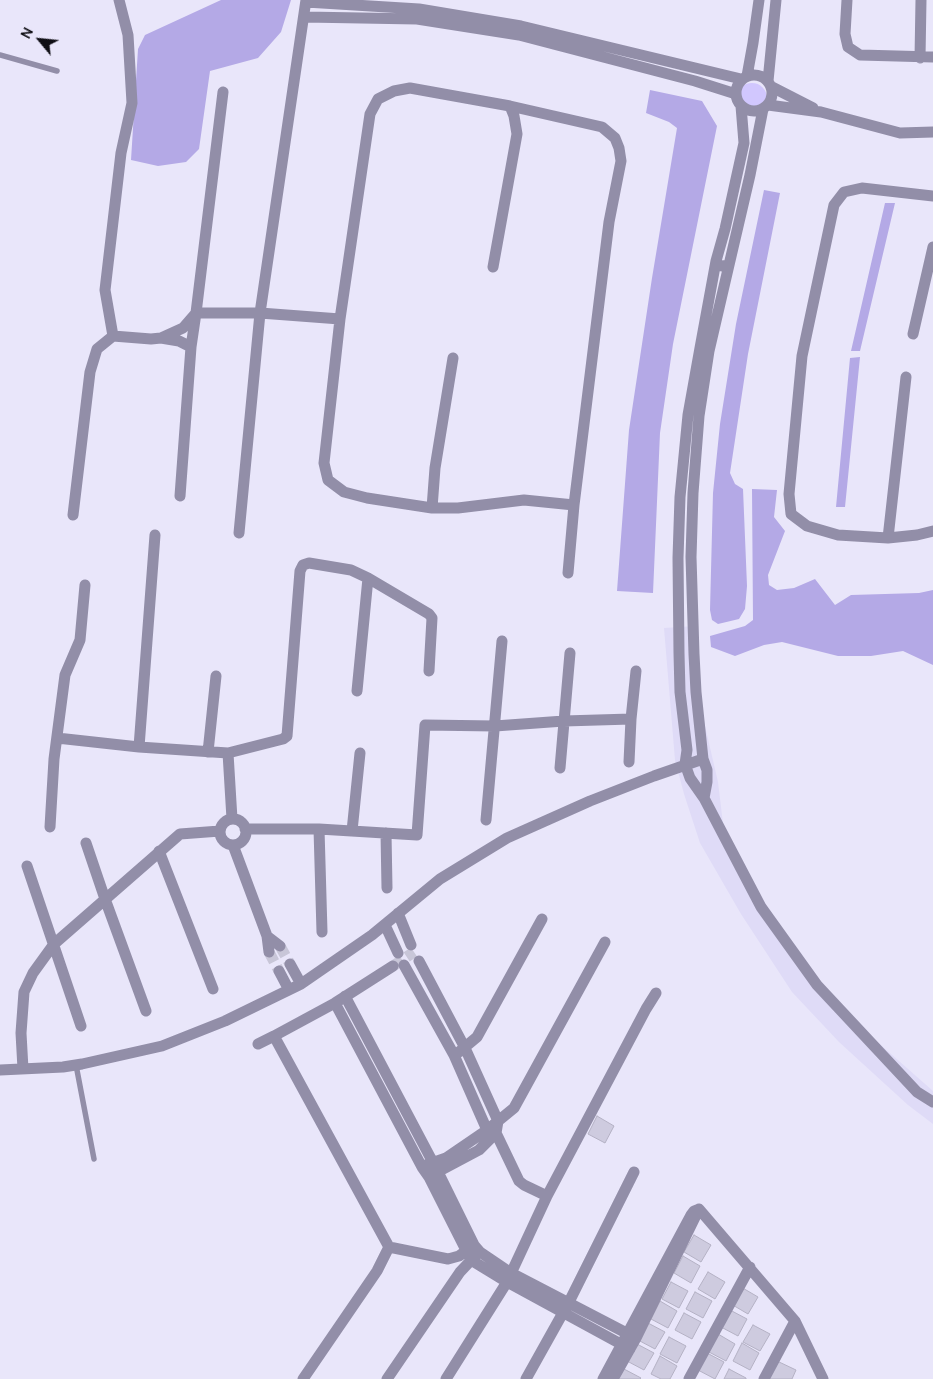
<!DOCTYPE html>
<style>
body{margin:0}
#map{position:relative;width:933px;height:1379px;overflow:hidden;background:#e9e6fa;font-family:Manrope,sans-serif}
canvas{display:block}
.north{position:absolute;left:15px;top:15px;width:50px;height:50px;-webkit-text-stroke:4px #e9e6fa;paint-order:stroke;rotate:298deg;font-size:14px;font-weight:700;line-height:20px;text-align:center;color:#100f15}
.north::after{content:'';display:block;margin:auto;width:18px;height:22px;background:#100f15;clip-path:polygon(50% 0,100% 100%,50% 72%,0 100%)}
</style>
<div id="map">
<canvas width="933" height="1379"></canvas>
<div class="north">N</div>
</div>
<script>
const g = document.querySelector('canvas').getContext('2d');
g.lineJoin = 'round';
function fillPath(path, color) { g.fillStyle = color; g.fill(path, 'evenodd'); }
const shape = rows => new Path2D(rows.map(r => 'M' + r).join(''));
function strokePath(path, color, width, dash) { g.strokeStyle = color; g.lineWidth = width; g.lineCap = dash ? 'butt' : 'round'; g.setLineDash(dash || []); g.stroke(path); }
fillPath(shape([
 [696,626,699,700,718,782,724,832,763,900,813,976,857,1024,933,1091,933,1124,908,1105,839,1042,792,992,741,914,700,843,684,794,675,760,664,628]
]), '#dfdbf7');
fillPath(shape([
 '737 98a15 15 0 1 1 30 0a15 15 0 1 1-30 0Z'
]), '#d1c7fe');
fillPath(shape([
 [221,0,291,0,281,32,258,58,210,71,199,149,186,162,158,166,131,160,138,49,145,35],
 [650,90,702,101,717,126,673,344,660,433,653,593,617,591,629,430,652,278,677,128,669,122,646,113],
 [764,190,780,193,748,354,730,473,735,484,743,489,747,586,745,609,739,619,718,624,712,620,710,610,713,493,720,424,736,324],
 [885,203,895,203,860,351,851,351],
 [860,357,845,507,836,507,850,358],
 [752,489,777,490,774,517,785,531,768,575,769,585,777,590,794,588,815,579,835,605,851,595,919,593,933,590,933,665,903,651,871,656,838,656,782,642,764,645,735,656,711,647,710,636,745,626,753,620]
]), '#b4a9e6');
const building = shape([
 [597,1116,614,1126,605,1143,588,1134,597,1116],
 [694,1235,711,1245,701,1262,684,1252,694,1235],
 [683,1256,700,1266,691,1283,674,1273,683,1256],
 [708,1272,725,1282,715,1299,698,1289,708,1272],
 [671,1282,688,1291,679,1308,662,1299,671,1282],
 [741,1287,758,1297,748,1314,731,1304,741,1287],
 [695,1292,712,1301,703,1318,686,1309,695,1292],
 [660,1301,677,1311,668,1328,651,1319,660,1301],
 [730,1310,747,1319,738,1336,721,1327,730,1310],
 [684,1313,701,1322,692,1339,675,1330,684,1313],
 [648,1323,665,1332,655,1349,638,1340,648,1323],
 [753,1325,770,1334,760,1351,743,1342,753,1325],
 [718,1334,735,1344,726,1361,709,1352,718,1334],
 [669,1337,686,1346,677,1363,660,1354,669,1337],
 [742,1343,759,1353,750,1370,733,1361,742,1343],
 [637,1344,654,1353,644,1370,627,1361,637,1344],
 [707,1353,724,1362,715,1379,698,1370,707,1353],
 [660,1356,677,1366,670,1379,661,1379,651,1374,660,1356],
 [777,1361,796,1370,792,1379,768,1379,777,1361],
 [624,1369,641,1378,640,1379,618,1379,624,1369],
 [729,1369,746,1378,746,1379,724,1379,729,1369]
]);
fillPath(building, '#cecbdf');
strokePath(building, '#b4b1c4', 1);
strokePath(shape([
 [280,946,290,964],
 [269,952,279,971],
 [393,966,414,952]
]), '#c8c6d8', 11, [11, 5.5]);
strokePath(shape([
 [0,55,57,71],
 [76,1065,94,1159]
]), '#928ea8', 5.5);
strokePath(shape([
 [847,0,845,34,848,47,860,55,933,57],
 [306,2,419,9,521,26,741,79],
 [305,17,417,19,519,35,695,81,736,94],
 [920,58,921,0],
 '736 93a18 18 0 1 1 36 0a18 18 0 1 1-36 0Z',
 [747,76,753,43,759,0],
 [768,81,776,0],
 [772,87,813,108],
 [768,105,821,112,900,133,933,132],
 [741,106,744,143,725,229,716,261,700,348,688,415,680,497,678,558,679,653,680,692,687,750,685,764,690,778,704,798,761,907,817,985,917,1092,933,1102],
 [933,196,862,188,844,192,834,205,802,356,789,494,791,514,807,526,838,535,888,538,917,535,933,531],
 [722,266,729,265,750,175,763,109],
 [493,267,517,134,514,116,510,106],
 [913,334,933,247],
 [113,336,151,339,161,338,179,341,191,347],
 [161,338,183,328,196,313,223,92],
 [180,496,191,347,196,313,260,313,340,319],
 [432,508,435,468,453,358],
 [73,515,90,372,97,349,113,336,105,290,121,153,132,103,128,35,119,0],
 [239,533,260,313,306,0],
 [888,538,906,377],
 [568,573,574,505,609,222,621,161,619,148,615,138,602,127,510,106,410,88,394,91,378,99,370,114,340,319,324,463,328,480,344,492,367,498,432,508,458,508,524,500,574,505],
 [357,691,368,578],
 [57,738,139,747,228,753],
 [139,747,155,535],
 [208,752,216,676],
 [629,762,631,719,636,671],
 [560,768,570,653],
 [704,798,707,782,707,770,703,759,696,692,694,654,691,557,693,493,699,416,709,351,729,265],
 [232,819,228,753,283,739,287,736,300,571,303,565,309,563,351,570,368,578,429,614,432,618,429,671],
 '220 832a13 13 0 1 1 26 0a13 13 0 1 1-26 0Z',
 [486,820,502,641],
 [50,827,54,759,65,675,80,640,85,585],
 [245,829,319,829,417,835,425,725,495,726,564,721,631,719],
 [319,829,322,932],
 [352,831,360,753],
 [386,833,387,888],
 [86,843,105,899,146,1011],
 [233,845,267,936,269,952],
 [159,851,213,989],
 [27,866,81,1026],
 [398,913,411,945],
 [385,925,398,953],
 [267,936,280,946],
 [419,961,465,1048,498,1121,496,1133,479,1150,432,1175],
 [290,964,301,984],
 [404,965,454,1055,487,1130,446,1158,426,1165],
 [393,966,335,1003,274,1036,389,1247,448,1259,459,1256,470,1248],
 [279,971,289,990],
 [345,996,438,1172,474,1245,480,1252,511,1273,636,1338],
 [335,1003,422,1167,429,1177,471,1260,507,1282,630,1349],
 [258,1044,274,1036],
 [459,1052,477,1037,542,919],
 [23,1069,21,1033,24,992,33,973,54,944,180,834,220,831],
 [0,1070,63,1067,82,1064,162,1046,225,1021,301,984,372,935,440,879,507,838,590,801,654,776,703,759],
 [492,1126,514,1108,605,942],
 [491,1131,496,1133,519,1181,524,1185,547,1196],
 [699,1209,795,1321,823,1379],
 [303,1379,377,1271,389,1247],
 [387,1379,460,1272,476,1255],
 [446,1379,507,1282,547,1196,646,1009,656,993],
 [526,1379,569,1302,634,1172],
 [603,1379,691,1215,694,1211,699,1209,636,1338,613,1379],
 [689,1379,750,1267],
 [764,1379,795,1321]
]), '#928ea8', 11);
</script>
